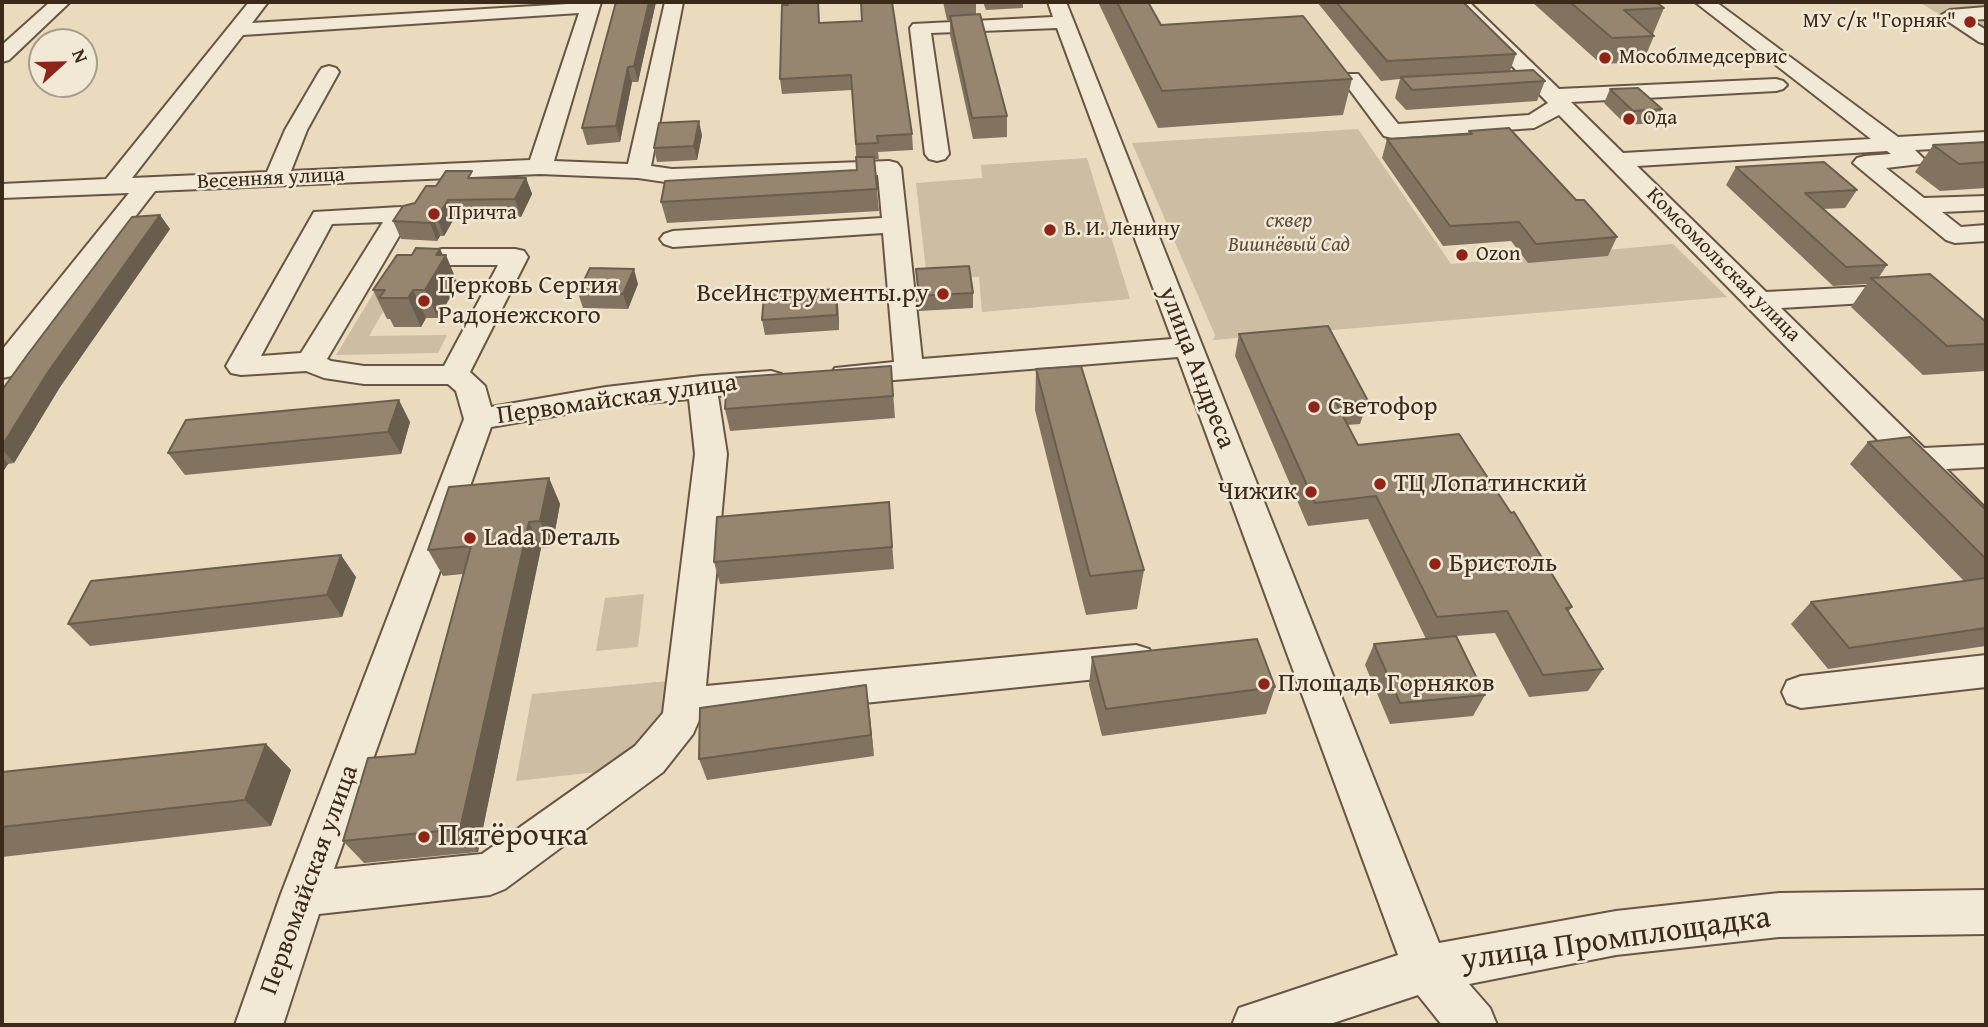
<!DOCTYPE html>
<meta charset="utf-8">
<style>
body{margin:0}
#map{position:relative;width:1988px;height:1027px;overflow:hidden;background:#eadbbf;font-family:"Gentium Book Plus",serif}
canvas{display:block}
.frame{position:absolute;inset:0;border:4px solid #3b291a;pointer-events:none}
.north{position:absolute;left:28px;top:28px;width:70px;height:70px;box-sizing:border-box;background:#f1e8d5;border:2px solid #a89c8a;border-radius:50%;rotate:68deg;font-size:19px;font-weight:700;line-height:28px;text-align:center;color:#3b291a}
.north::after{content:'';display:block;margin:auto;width:24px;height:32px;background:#8f2418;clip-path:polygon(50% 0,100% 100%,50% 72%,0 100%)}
</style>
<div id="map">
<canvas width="1988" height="1027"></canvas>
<div class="frame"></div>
<div class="north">N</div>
</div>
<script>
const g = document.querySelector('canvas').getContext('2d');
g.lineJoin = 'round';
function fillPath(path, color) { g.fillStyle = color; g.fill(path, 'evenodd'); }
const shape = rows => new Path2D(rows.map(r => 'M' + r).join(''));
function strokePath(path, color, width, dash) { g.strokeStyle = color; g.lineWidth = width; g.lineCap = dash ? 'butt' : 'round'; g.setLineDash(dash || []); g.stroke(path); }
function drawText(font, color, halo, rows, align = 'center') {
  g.font = font + ' "Gentium Book Plus",serif'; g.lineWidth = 5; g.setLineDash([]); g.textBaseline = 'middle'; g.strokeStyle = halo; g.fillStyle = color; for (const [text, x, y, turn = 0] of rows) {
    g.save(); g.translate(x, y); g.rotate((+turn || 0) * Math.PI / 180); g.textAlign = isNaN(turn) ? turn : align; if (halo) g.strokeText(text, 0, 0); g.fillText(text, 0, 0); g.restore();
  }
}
fillPath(shape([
 [1919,2,1986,2,1986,43],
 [1358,129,1451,264,1673,244,1727,297,1213,340,1215,335,1132,143],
 [1087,158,1130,299,982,312,979,277,927,279,916,183,982,178,981,165],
 [387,271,407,271,369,336,447,335,438,353,336,355],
 [644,594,638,647,596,651,605,598],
 [679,680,676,712,615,770,516,781,532,694]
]), '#ccbda3');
const minor = shape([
 [50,2,70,2,9,60,2,62,2,45,50,2],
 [249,2,268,2,252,23,601,2,554,161,628,164,665,2,683,2,651,166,672,169,889,161,897,163,901,168,922,359,1172,339,1057,28,931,33,949,154,945,159,937,161,929,159,925,154,910,28,913,24,1053,17,1048,2,1066,2,1439,943,1616,911,1779,893,1986,890,1986,934,1779,937,1616,955,1469,984,1490,1008,1497,1025,1442,1025,1418,995,1327,1025,1232,1025,1239,1008,1398,955,1178,357,845,384,835,382,830,375,835,368,894,362,883,233,673,247,664,244,660,239,664,234,673,231,882,218,878,175,672,183,638,178,540,174,155,191,12,376,2,378,2,350,129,193,2,198,2,184,106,179,249,2],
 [579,13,530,160,291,171,307,130,339,72,336,68,329,66,322,68,319,72,285,130,267,172,132,178,243,35,579,13],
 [1450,2,1469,2,1559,89,1776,79,1783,81,1787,85,1783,89,1776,91,1571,102,1623,153,1871,139,1695,2,1716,2,1898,137,1986,132,1986,146,1915,150,1924,159,1920,164,1886,168,1924,198,1986,196,1986,210,1942,212,1961,227,1986,225,1986,241,1955,243,1946,240,1853,163,1857,158,1865,156,1891,154,1887,151,1637,166,1766,292,1883,286,1893,288,1897,294,1893,300,1883,302,1781,308,1924,448,1986,445,1986,467,1946,469,1986,509,1986,541,1974,538,1559,115,1534,128,1392,138,1384,136,1341,78,1344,74,1358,74,1398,124,1529,115,1548,103,1450,2],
 [1986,7,1986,19,1970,20,1986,30,1986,44,1979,42,1940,16,1950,10,1986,7],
 [400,207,409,209,412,214,327,359,331,361,364,366,444,366,498,265,442,265,433,263,429,257,433,251,442,249,515,249,524,251,528,257,470,372,485,386,491,407,606,387,702,376,771,371,781,374,786,381,781,388,771,391,718,396,727,454,706,686,1136,645,1149,649,1155,660,1149,671,1136,675,699,720,693,734,663,772,505,889,490,895,319,914,283,1025,235,1025,281,894,464,419,456,391,448,384,364,384,324,378,306,371,241,375,231,373,226,366,314,212,400,207],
 [383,222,301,353,261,356,332,224,383,222],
 [689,399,695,454,663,713,635,746,482,854,334,869,491,427,606,407,689,399],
 [1986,655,1986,687,1801,708,1787,703,1782,692,1787,681,1801,676,1986,655]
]);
strokePath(minor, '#675643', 4);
fillPath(minor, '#f1e8d5');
fillPath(shape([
 [616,2,656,2,638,82,632,82,620,142,587,145,582,128],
 [943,2,976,2,976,15,1007,116,1007,137,973,139,950,35,950,20,947,20],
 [983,2,1023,2,1023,8,986,10],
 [1098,2,1148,2,1161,25,1352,79,1343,115,1158,128],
 [1317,2,1463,2,1516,54,1510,71,1545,81,1537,101,1406,110,1395,98,1400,79,1381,81],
 [1532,2,1656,2,1664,8,1653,34,1654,36,1643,62,1601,64],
 [820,23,912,134,913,150,878,152,879,159,874,159,879,211,667,223,661,202,857,170,852,90,782,94,780,79],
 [1610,89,1662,109,1655,123,1626,125,1604,103],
 [1469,131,1576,200,1617,237,1608,256,1528,263,1511,241,1443,246,1382,158,1387,139,1468,135],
 [702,135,697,160,657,162,654,148],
 [1986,142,1986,188,1940,191,1915,172,1933,145],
 [1736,167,1857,190,1845,208,1823,209,1887,265,1879,277,1986,322,1986,369,1985,371,1923,375,1851,307,1867,284,1833,286,1726,185],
 [474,178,526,178,532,194,521,217,455,217,444,236,440,236,437,241,401,239,393,221,415,203,436,186],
 [160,215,170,229,60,387,14,463,8,464,2,473,2,390],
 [440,249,458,284,438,318,426,318,421,327,394,327,390,319,387,319,373,290,412,255],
 [916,269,973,293,973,308,919,311],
 [638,284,628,309,583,308,578,293],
 [838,304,839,330,765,335,762,320],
 [1239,334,1368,401,1360,424,1347,425,1358,445,1572,607,1568,612,1603,669,1588,691,1529,697,1495,633,1456,636,1485,695,1473,716,1390,724,1365,665,1374,644,1426,639,1368,519,1308,526,1235,356],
 [891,366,895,418,730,431,725,409],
 [1036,369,1144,570,1137,609,1086,615,1035,410],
 [410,422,401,454,185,475,168,453],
 [1868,442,1986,510,1986,646,1828,669,1791,624,1811,602,1964,581,1850,464],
 [549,478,560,504,552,547,541,548,478,852,364,863,343,841,415,754,463,574,443,576,428,550],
 [889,502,894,569,720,584,714,562],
 [356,577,342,617,90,646,68,624],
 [1092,657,1275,687,1266,714,1102,736,1089,685],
 [866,685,874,756,707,780,699,759],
 [266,744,291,770,271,826,2,857,2,772]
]), '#817360');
fillPath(shape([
 [649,2,656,2,638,82,634,66],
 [628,67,632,82,620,142,616,126],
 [699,121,702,135,697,160,694,146],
 [526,178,532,194,521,217,515,199],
 [448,200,455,217,444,236,437,218],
 [160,215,170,229,60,387,14,463,2,449,2,446,48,372],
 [433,218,440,236,437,241,430,223],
 [440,249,444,258,446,255,458,284,438,318,425,290,436,255],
 [634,269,638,284,628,309,623,294],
 [836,289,838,304,839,330,837,315],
 [413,290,426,318,421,327,408,298],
 [399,400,410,422,401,454,388,432],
 [2,457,8,464,2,473],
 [549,478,560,504,552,547,540,521],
 [529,522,541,548,478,852,460,829],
 [341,555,356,577,342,617,327,595],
 [866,685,869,707,874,756,871,735],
 [266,744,291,770,271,826,245,800]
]), '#695e4e');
const building = shape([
 [616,2,649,2,634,66,628,67,616,126,582,128,616,2],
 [788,2,818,2,819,23,862,21,861,2,892,2,912,134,877,136,878,143,856,144,851,75,780,79,782,5,788,5,788,2],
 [1117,2,1148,2,1161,25,1303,16,1352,79,1162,91,1117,2],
 [1336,2,1463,2,1516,54,1387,61,1336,2],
 [1570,2,1656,2,1664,8,1624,10,1654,36,1612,38,1570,2],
 [980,14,1007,116,972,118,950,16,980,14],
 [1533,70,1545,81,1412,90,1401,77,1533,70],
 [1638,88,1662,109,1633,111,1610,89,1638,88],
 [699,121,694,146,654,148,659,123,699,121],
 [1509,128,1576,200,1584,200,1617,237,1536,244,1519,222,1450,226,1387,139,1472,134,1469,131,1509,128],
 [1986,142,1986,162,1959,164,1933,145,1986,142],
 [856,157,874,157,877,189,661,202,665,181,857,170,856,157],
 [1824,162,1857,190,1805,193,1887,265,1846,267,1736,167,1824,162],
 [446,171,472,171,468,178,526,178,515,199,448,200,437,218,433,218,430,223,393,221,403,206,415,203,426,186,436,186,446,171],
 [160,215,48,372,2,446,2,390,28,354,132,217,160,215],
 [416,248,440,249,436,255,446,255,425,290,413,290,408,298,379,298,385,290,373,290,397,255,412,255,416,248],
 [969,266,973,293,919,296,916,269,969,266],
 [590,268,634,269,623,294,578,293,590,268],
 [1930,274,1986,322,1986,344,1947,346,1871,278,1930,274],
 [836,289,837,315,762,320,764,294,836,289],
 [1328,326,1368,401,1336,403,1358,445,1459,434,1511,513,1514,512,1572,607,1566,608,1603,669,1543,675,1507,611,1437,617,1376,496,1315,503,1239,334,1328,326],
 [891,366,893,396,725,409,727,378,891,366],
 [1081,366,1144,570,1090,576,1036,369,1081,366],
 [399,400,388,432,168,453,186,420,399,400],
 [1910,437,1986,510,1986,559,1868,442,1910,437],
 [549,478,540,521,529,522,460,829,343,841,368,758,415,754,471,546,428,550,449,487,549,478],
 [889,502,892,547,714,562,717,517,889,502],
 [341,555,327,595,68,624,91,581,341,555],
 [1986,578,1986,628,1849,648,1811,602,1986,578],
 [1456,636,1485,695,1400,703,1374,644,1456,636],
 [1257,639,1275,687,1106,709,1092,657,1257,639],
 [866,685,871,735,699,759,700,708,866,685],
 [266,744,245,800,2,827,2,772,266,744]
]);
fillPath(building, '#968670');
strokePath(building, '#695e4e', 2);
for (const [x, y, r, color] of [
 [1970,22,7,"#8f2418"],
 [1605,58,7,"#8f2418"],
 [1629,119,7,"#8f2418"],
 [434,214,7,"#8f2418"],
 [1050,230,7,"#8f2418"],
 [1462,255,7,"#8f2418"],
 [943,294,7,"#8f2418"],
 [424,301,7,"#8f2418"],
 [1314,407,7,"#8f2418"],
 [1380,484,7,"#8f2418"],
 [1311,492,7,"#8f2418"],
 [470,538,7,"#8f2418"],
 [1435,564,7,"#8f2418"],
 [1264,684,7,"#8f2418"],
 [424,837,7,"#8f2418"]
]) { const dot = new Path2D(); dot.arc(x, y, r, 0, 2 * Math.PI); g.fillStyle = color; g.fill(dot); strokePath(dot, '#f1e8d5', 2.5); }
drawText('21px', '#3b291a', '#f1e8d5', [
 ["МУ с/к \"Горняк\"",1956,22,"right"],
 ["Мособлмедсервис",1619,58],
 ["Ода",1643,119],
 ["Причта",448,214],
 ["В. И. Ленину",1064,230],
 ["Ozon",1476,255]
], 'left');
drawText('21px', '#3b291a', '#f1e8d5', [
 ["Весенняя улица",271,179,-3],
 ["Комсомольская улица",1723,265,45]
]);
drawText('italic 21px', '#5f4e3c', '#f1e8d5', [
 ["сквер",1289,222],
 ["Вишнёвый Сад",1289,246]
]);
drawText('26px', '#3b291a', '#f1e8d5', [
 ["Церковь Сергия",438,286],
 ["Радонежского",438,316],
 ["ВсеИнструменты.ру",929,294,"right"],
 ["Светофор",1328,407],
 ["ТЦ Лопатинский",1394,484],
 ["Чижик",1297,492,"right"],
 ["Lada Dеталь",484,538],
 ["Бристоль",1449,564],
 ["Площадь Горняков",1278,684]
], 'left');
drawText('26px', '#3b291a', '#f1e8d5', [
 ["улица Андреса",1196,368,69],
 ["Первомайская улица",617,400,-8],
 ["Первомайская улица",310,880,-70]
]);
drawText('32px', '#3b291a', '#f1e8d5', [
 ["Пятёрочка",438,837]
], 'left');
drawText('32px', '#3b291a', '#f1e8d5', [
 ["улица Промплощадка",1616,940,-8]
]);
</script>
